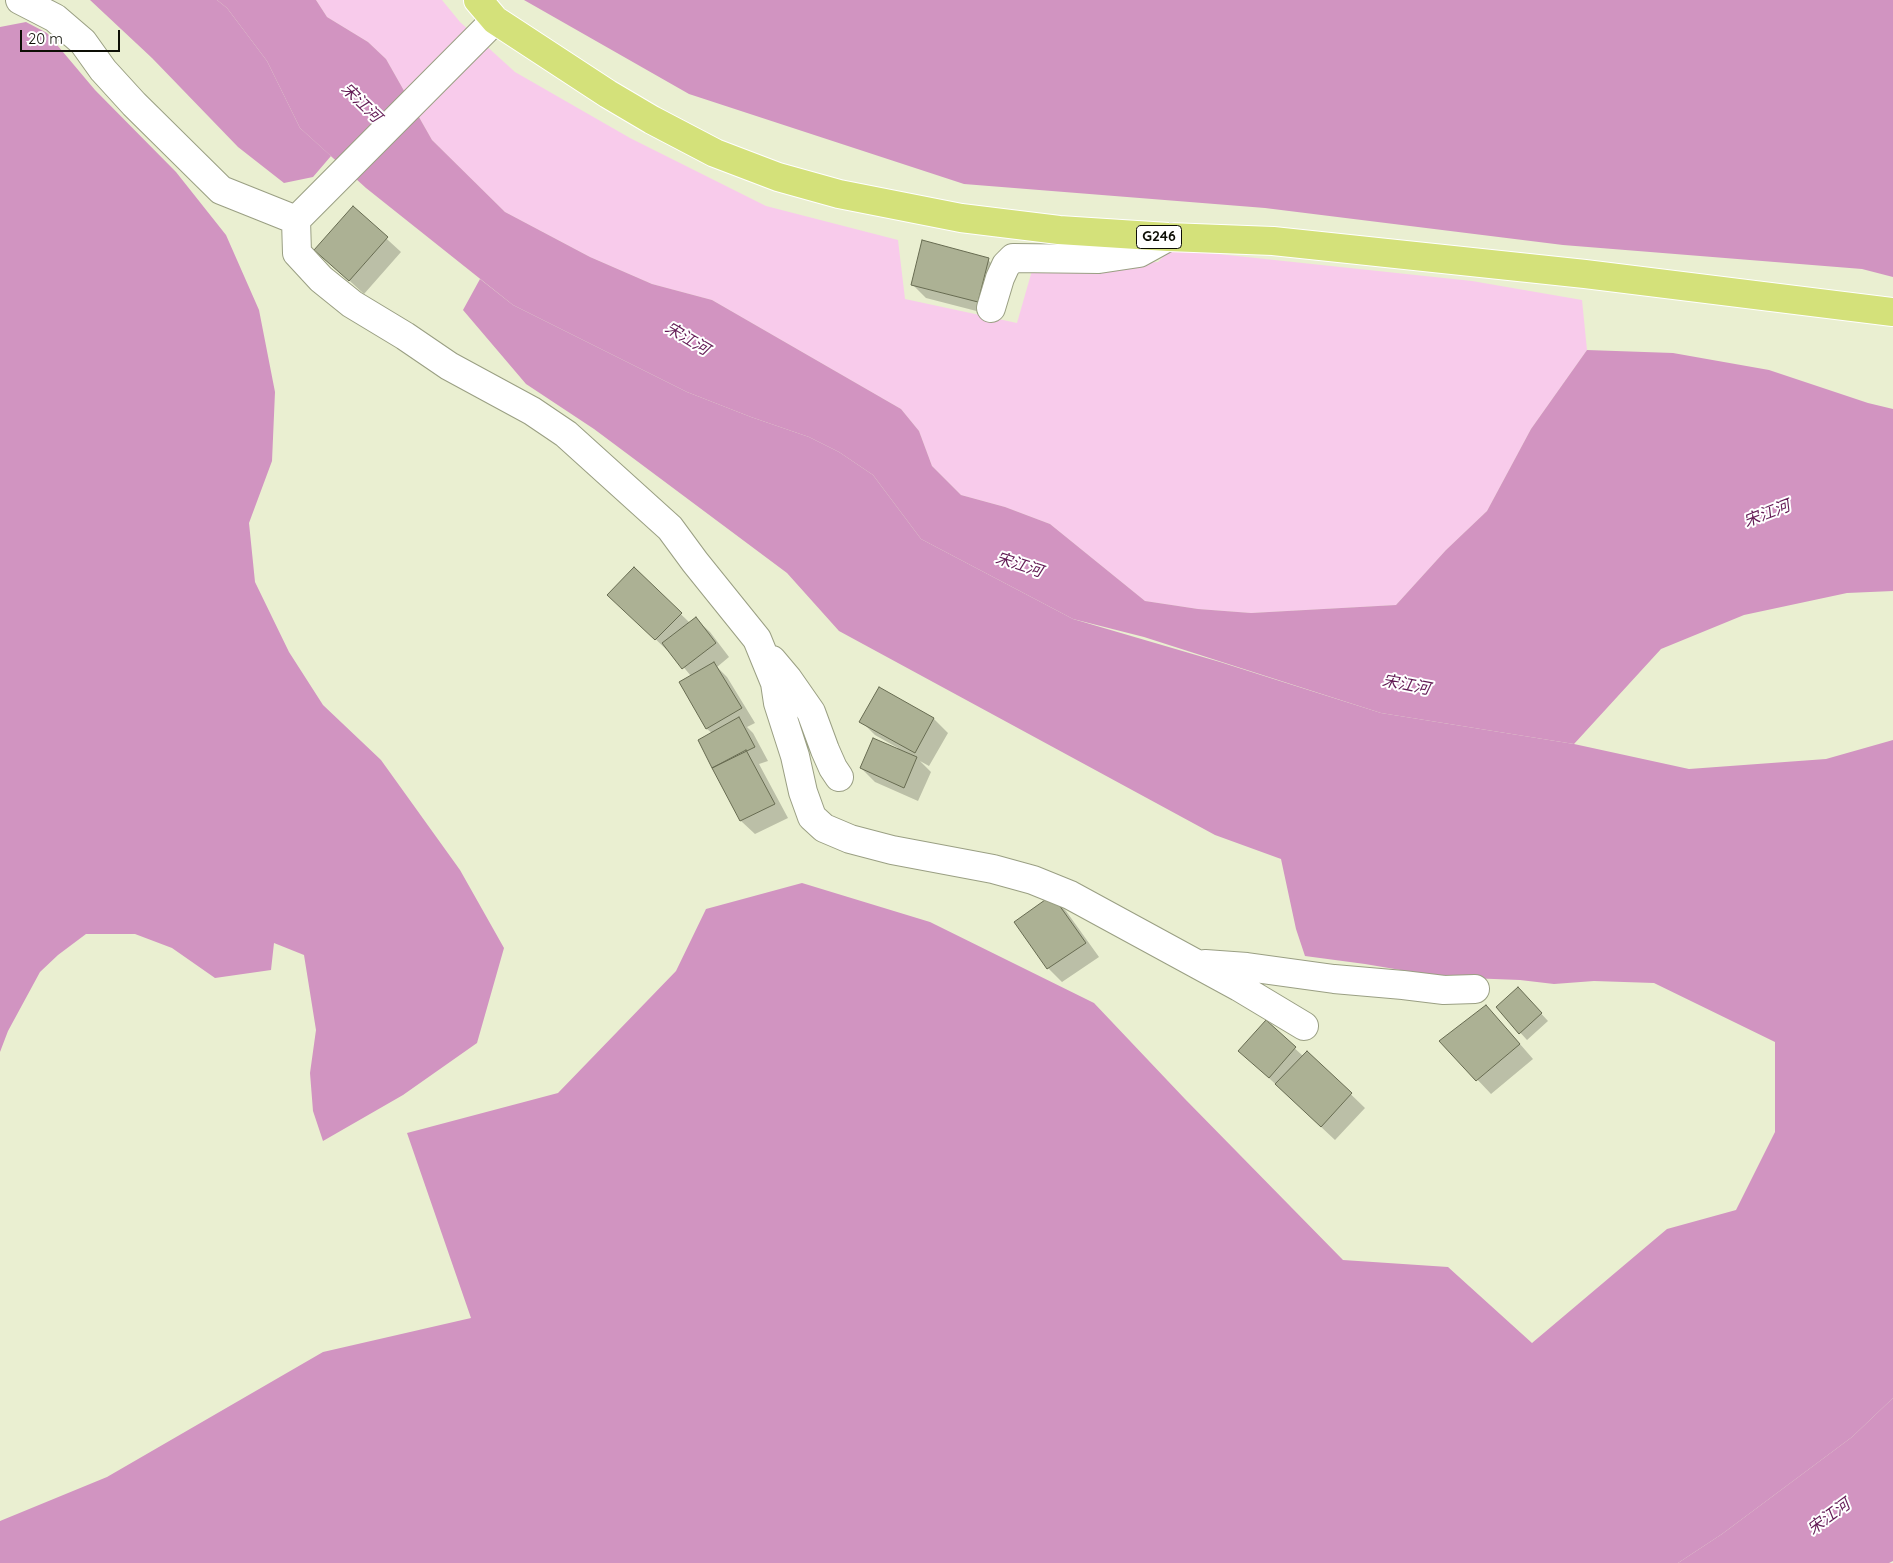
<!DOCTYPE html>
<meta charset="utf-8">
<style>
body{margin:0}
#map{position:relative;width:1893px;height:1563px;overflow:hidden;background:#eaefd1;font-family:Quicksand,sans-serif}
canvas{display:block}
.scale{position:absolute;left:20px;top:30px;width:100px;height:22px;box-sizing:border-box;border:2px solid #0d0e05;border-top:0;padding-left:6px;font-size:15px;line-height:18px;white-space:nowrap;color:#0d0e05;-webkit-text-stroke:4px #fff;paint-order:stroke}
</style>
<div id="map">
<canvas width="1893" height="1563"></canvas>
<div class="scale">20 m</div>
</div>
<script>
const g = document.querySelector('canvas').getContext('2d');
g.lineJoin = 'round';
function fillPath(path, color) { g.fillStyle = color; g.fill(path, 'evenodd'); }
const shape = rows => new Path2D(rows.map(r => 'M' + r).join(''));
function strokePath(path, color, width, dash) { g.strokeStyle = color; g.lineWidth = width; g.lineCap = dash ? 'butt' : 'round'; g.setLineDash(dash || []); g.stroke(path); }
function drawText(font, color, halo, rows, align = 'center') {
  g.font = font + ' Quicksand,"Noto Sans SC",sans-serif'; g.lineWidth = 4; g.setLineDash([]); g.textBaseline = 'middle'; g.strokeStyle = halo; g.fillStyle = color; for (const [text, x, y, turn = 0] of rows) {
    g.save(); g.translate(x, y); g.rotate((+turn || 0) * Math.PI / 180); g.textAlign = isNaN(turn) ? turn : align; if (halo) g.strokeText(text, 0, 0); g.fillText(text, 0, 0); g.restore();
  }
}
fillPath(shape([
 [316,0,442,0,460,22,515,72,630,138,766,206,898,240,905,299,1017,323,1033,267,1158,262,1171,249,1472,281,1582,300,1587,350,1531,429,1487,511,1446,550,1396,605,1251,613,1198,609,1145,601,1050,524,1005,507,961,495,932,466,919,431,901,409,712,300,652,284,590,257,505,212,432,140,386,59,368,42,327,17]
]), '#f8cbeb');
fillPath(shape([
 [90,0,217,0,227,8,267,61,300,128,331,156,313,177,284,183,238,147,152,58],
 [524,0,1893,0,1893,277,1862,269,1563,245,1265,208,964,184,689,94],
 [26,22,47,33,95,90,176,172,226,235,259,310,275,392,272,461,249,523,255,582,289,652,323,705,381,760,460,870,504,948,477,1043,403,1095,323,1141,313,1111,310,1073,316,1030,304,955,274,943,271,970,215,978,172,948,135,934,86,934,58,955,40,972,8,1031,0,1052,0,27],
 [480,279,513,305,687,392,751,417,809,437,839,452,873,475,921,539,1073,619,1220,662,1381,713,1574,744,1689,769,1826,759,1893,740,1893,1398,1852,1437,1722,1534,1678,1563,0,1563,0,1521,107,1477,323,1352,471,1318,407,1133,558,1093,676,971,706,909,802,883,930,922,1094,1003,1185,1099,1343,1260,1448,1267,1532,1343,1667,1229,1736,1210,1775,1132,1775,1042,1654,983,1594,981,1554,984,1520,980,1442,977,1365,964,1305,956,1296,929,1281,859,1215,835,839,631,787,573,594,429,526,384,463,310]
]), '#d194c1');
fillPath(shape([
 [217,0,316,0,327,17,368,42,386,59,432,140,505,212,590,257,652,284,712,300,901,409,919,431,932,466,961,495,1005,507,1050,524,1145,601,1198,609,1251,613,1396,605,1446,550,1487,511,1531,429,1587,350,1673,353,1769,370,1868,403,1893,409,1893,591,1847,593,1744,615,1661,649,1574,744,1381,713,1144,637,1073,619,921,539,873,475,839,452,809,437,751,417,687,392,513,305,366,188,300,128,267,61,227,8],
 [1893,1398,1893,1561,1889,1563,1678,1563,1722,1534,1852,1437]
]), '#d294c1');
fillPath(shape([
 [353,208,401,252,364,294,316,250],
 [988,260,1002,274,992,315,926,298,912,284],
 [634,569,690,623,696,619,710,632,729,657,717,667,727,677,755,723,747,727,753,733,768,761,759,764,788,818,755,834,741,821,700,740,712,733,707,729,680,683,691,676,671,652,670,653,623,608],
 [879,689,934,719,948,733,929,766,920,761,931,772,918,801,875,782,861,768,898,748,875,735,861,721],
 [1052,897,1066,911,1099,957,1062,982,1048,968,1016,922],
 [1524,995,1548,1021,1527,1040,1497,1007],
 [1499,1020,1533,1059,1491,1094,1441,1041],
 [1266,1022,1303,1056,1307,1052,1365,1108,1335,1140,1254,1064]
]), '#0003');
const building = shape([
 [353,206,388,237,349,281,314,250,353,206],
 [922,240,989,258,978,302,911,285,922,240],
 [634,567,682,613,655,640,607,595,634,567],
 [696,617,716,643,682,669,662,643,696,617],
 [714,662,742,708,706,729,679,682,714,662],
 [879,687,934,718,915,753,859,722,879,687],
 [739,717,755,747,712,768,698,740,739,717],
 [873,738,917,757,904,788,860,768,873,738],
 [746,750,775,804,740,821,712,768,746,750],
 [1052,895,1086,943,1047,969,1014,922,1052,895],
 [1518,987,1542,1013,1519,1034,1496,1007,1518,987],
 [1486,1005,1520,1044,1476,1081,1439,1041,1486,1005],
 [1266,1020,1296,1047,1269,1078,1238,1051,1266,1020],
 [1307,1051,1352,1093,1321,1127,1275,1084,1307,1051]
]);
fillPath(building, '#acb194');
strokePath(building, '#676b51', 1);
const minor = shape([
 [20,0,55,18,83,42,103,70,134,104,221,190,296,220],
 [495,20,296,220,297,253,321,279,352,304,405,336,449,366,532,411,566,434,670,528,695,562,757,639,775,683,778,703,795,756,803,792,812,817,824,828,850,839,892,850,993,869,1033,880,1070,895,1239,987,1304,1026],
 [991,308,1000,278,1006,265,1013,258,1099,259,1139,253,1168,237],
 [772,660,788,679,811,712,825,750,833,768,839,777],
 [1205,964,1247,967,1334,979,1403,985,1444,990,1475,989]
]);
const highway = shape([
 [478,0,495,20,608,94,652,120,715,153,778,177,839,194,961,218,1059,230,1168,237,1273,241,1585,274,1893,312]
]);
strokePath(minor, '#9a9f83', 30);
strokePath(highway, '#fff', 30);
strokePath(minor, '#fff', 28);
strokePath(highway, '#d4e17a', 28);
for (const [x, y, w] of [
 [1159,237,45]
]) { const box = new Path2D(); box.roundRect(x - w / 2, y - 11.5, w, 23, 4); g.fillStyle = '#fff'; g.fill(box); strokePath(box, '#0d0e05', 1); }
drawText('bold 14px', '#0d0e05', null, [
 ["G246",1159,237]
]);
drawText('italic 16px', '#631b55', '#fff', [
 ["宋江河",361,103,44],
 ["宋江河",687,339,31],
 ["宋江河",1767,514,-21],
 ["宋江河",1019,565,18],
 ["宋江河",1406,685,11],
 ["宋江河",1829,1517,-36]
]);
</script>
